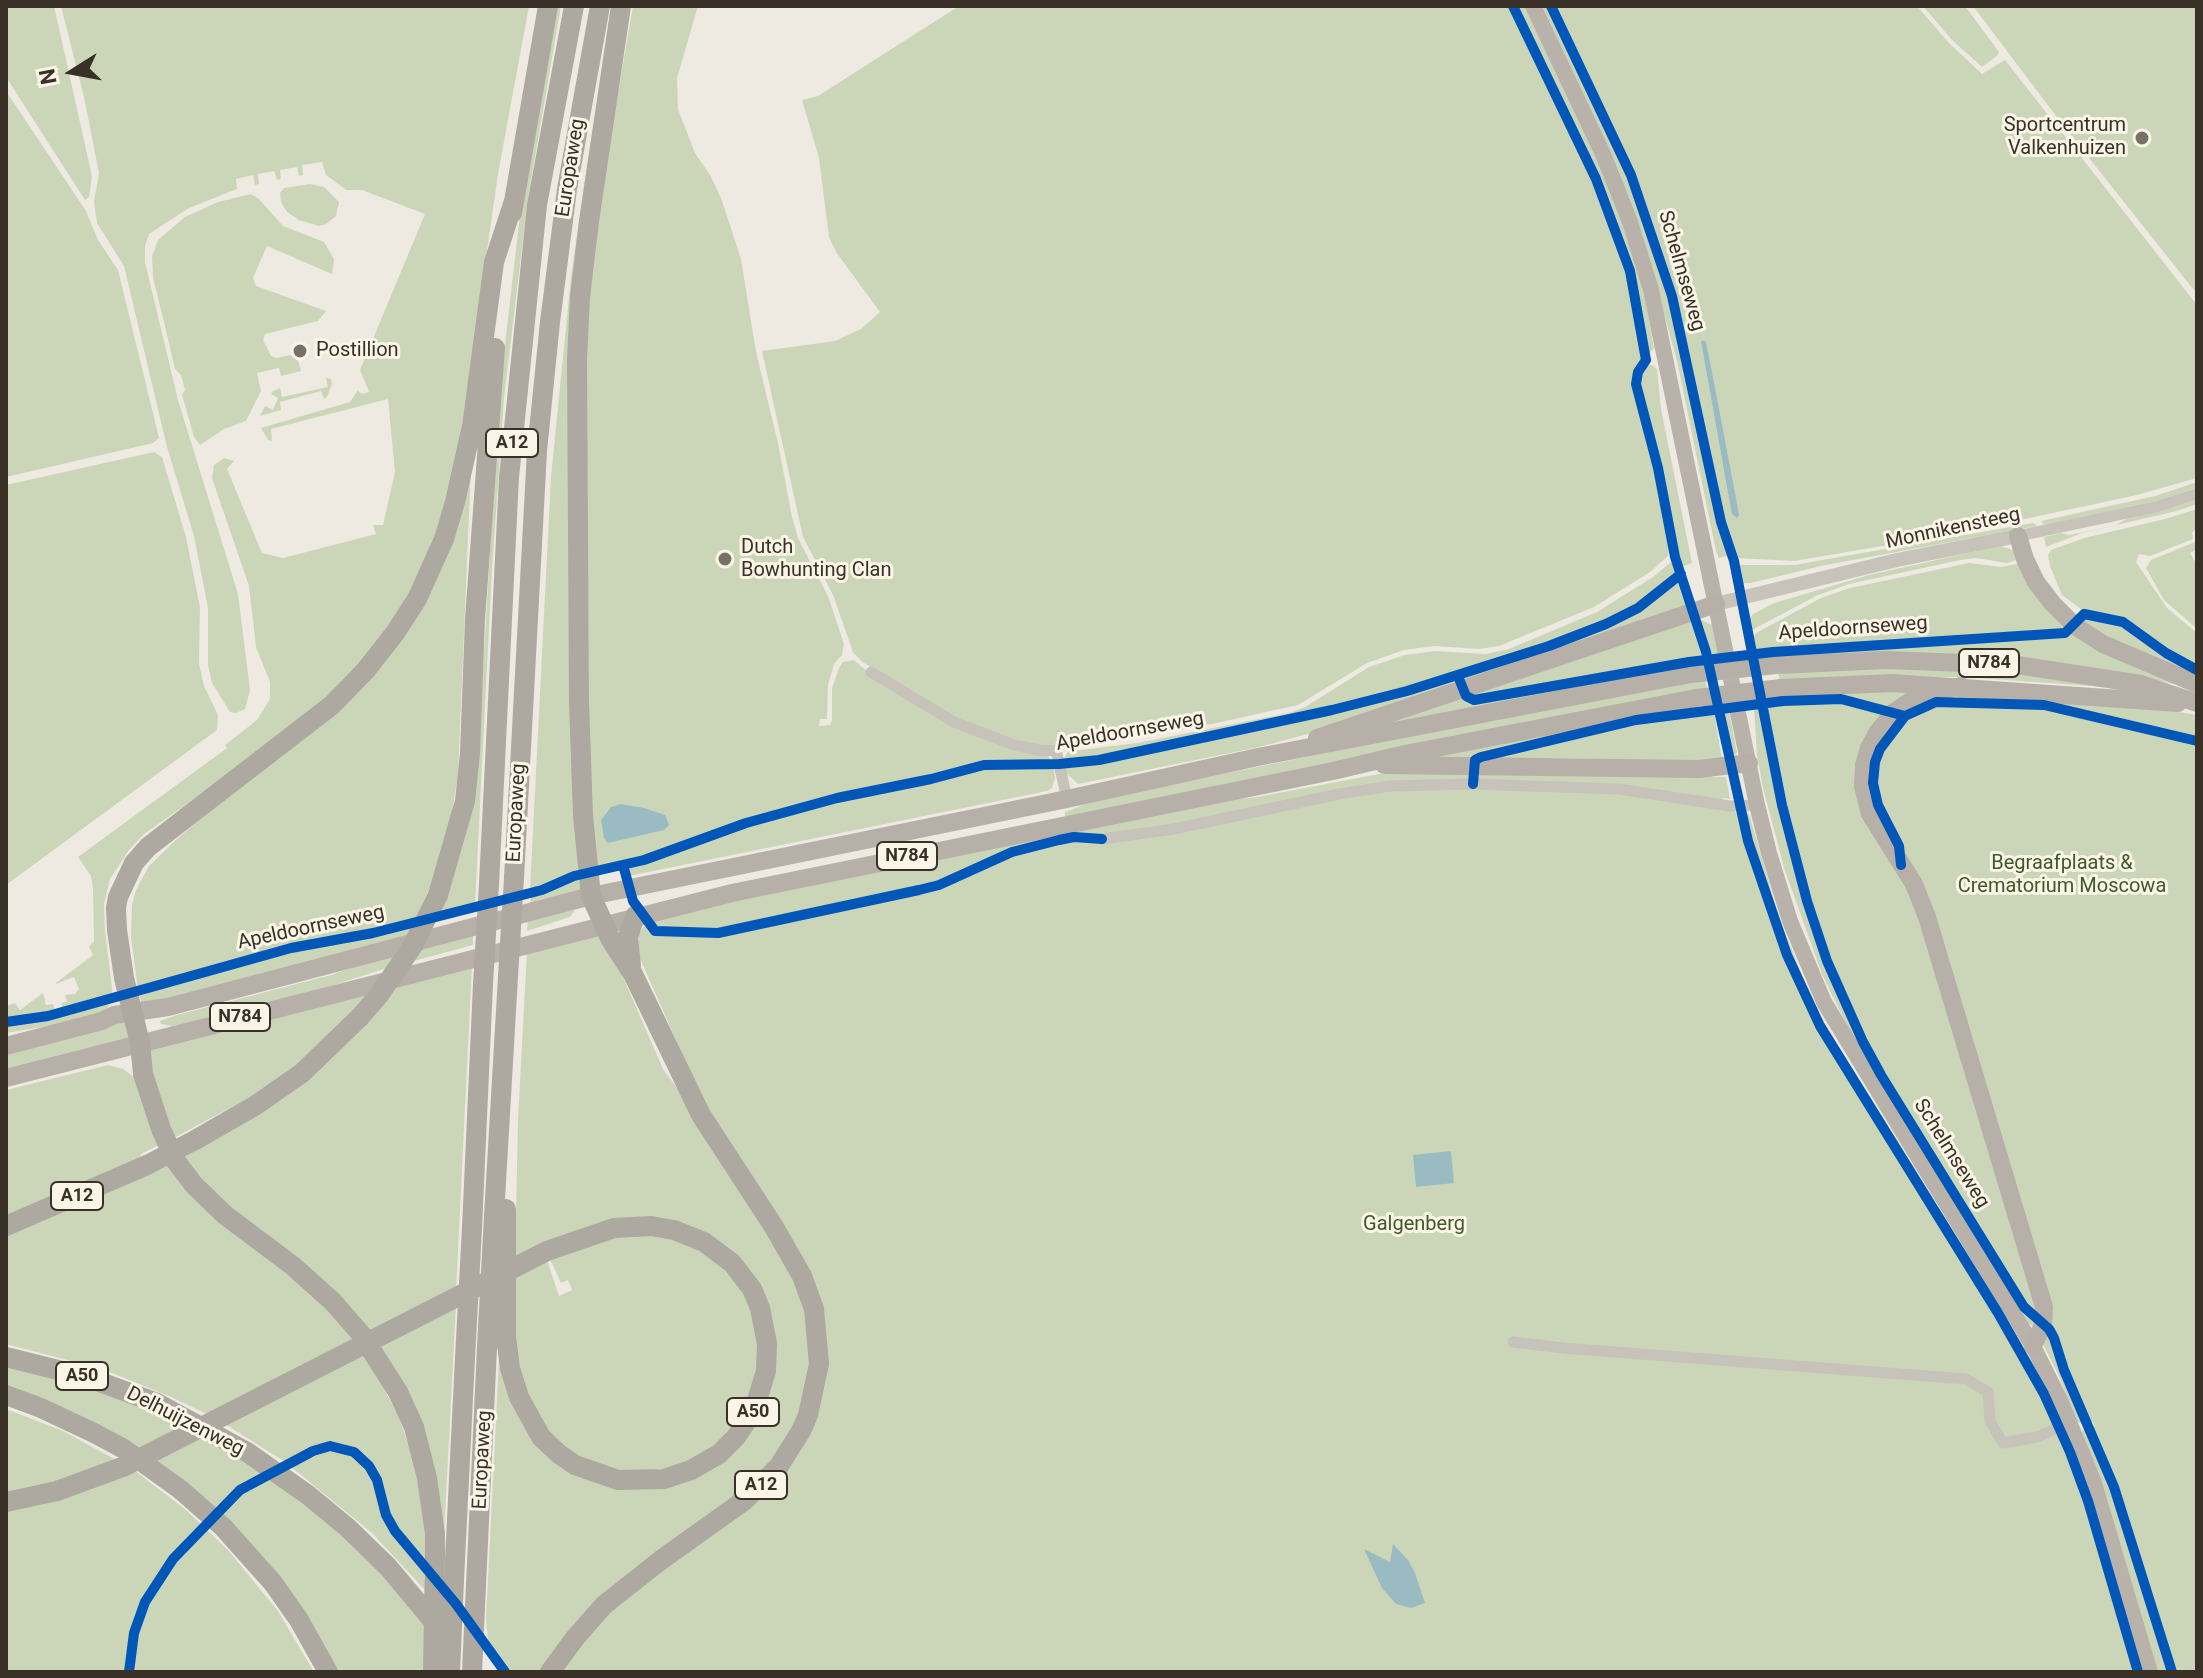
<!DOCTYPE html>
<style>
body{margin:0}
#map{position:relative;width:2203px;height:1678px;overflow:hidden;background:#eeeae1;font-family:Roboto,sans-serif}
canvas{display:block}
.frame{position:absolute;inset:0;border:8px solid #393027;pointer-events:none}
.north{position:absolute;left:32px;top:32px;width:80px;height:80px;-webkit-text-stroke:6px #fbf5e8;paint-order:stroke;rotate:259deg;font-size:22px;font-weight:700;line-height:32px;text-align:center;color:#393027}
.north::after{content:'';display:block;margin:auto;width:28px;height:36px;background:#393027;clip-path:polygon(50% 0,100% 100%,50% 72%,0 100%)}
</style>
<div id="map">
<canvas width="2203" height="1678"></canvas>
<div class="frame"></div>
<div class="north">N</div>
</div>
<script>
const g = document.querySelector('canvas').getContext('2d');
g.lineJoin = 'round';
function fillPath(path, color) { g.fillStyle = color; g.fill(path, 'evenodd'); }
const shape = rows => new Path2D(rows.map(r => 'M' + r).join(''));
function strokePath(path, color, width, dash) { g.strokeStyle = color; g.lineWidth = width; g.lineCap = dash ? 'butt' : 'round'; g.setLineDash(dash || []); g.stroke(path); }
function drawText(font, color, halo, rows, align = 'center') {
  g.font = font + ' Roboto,sans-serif'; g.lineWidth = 6; g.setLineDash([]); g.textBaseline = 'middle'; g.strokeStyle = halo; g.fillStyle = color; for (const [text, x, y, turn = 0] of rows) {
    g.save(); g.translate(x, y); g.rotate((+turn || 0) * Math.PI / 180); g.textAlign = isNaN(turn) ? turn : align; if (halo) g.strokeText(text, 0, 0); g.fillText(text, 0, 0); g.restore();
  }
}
fillPath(shape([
 [6,6,54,6,92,176,89,197,85,200,6,77],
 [61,6,529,6,498,174,459,446,443,516,409,599,345,683,224,778,144,834,129,850,110,879,104,904,105,931,113,996,63,1009,61,1003,67,1002,65,995,75,994,79,989,74,977,56,984,56,983,93,955,89,947,94,941,93,888,91,876,78,857,227,748,225,745,257,720,270,699,270,682,256,647,249,586,212,478,214,465,224,458,234,461,227,469,262,553,283,558,376,534,373,525,383,525,395,472,388,399,271,429,272,441,268,440,261,428,350,402,358,390,361,394,369,392,360,370,425,214,362,190,346,190,326,175,322,162,302,165,303,175,299,176,297,167,280,170,281,179,277,180,274,171,258,174,259,184,255,185,253,175,236,179,237,189,189,208,149,234,145,246,145,262,178,400,238,594,250,690,245,709,236,713,230,712,212,683,208,665,208,608,194,536,167,447,124,266,97,223,94,202,99,173,84,97],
 [556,6,561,6,528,198,504,398,492,569,475,904,436,914,479,739,499,397,522,197],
 [633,6,698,6,677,78,678,109,695,153,710,175,721,198,741,259,756,352,778,443,792,517,798,538,828,596,844,644,842,655,834,664,828,685,827,719,820,719,819,726,830,725,832,721,832,688,839,668,843,662,854,660,870,674,923,705,1048,755,1050,760,984,762,837,795,746,820,644,856,598,867,590,851,586,316,599,203],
 [959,6,1511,6,1594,180,1628,272,1643,351,1643,356,1633,374,1632,386,1648,442,1669,542,1668,556,1650,572,1594,607,1499,646,1480,649,1434,646,1404,650,1367,663,1298,705,1212,724,1119,740,1044,749,956,720,861,661,853,652,833,595,803,537,762,351,835,341,861,329,880,312,836,252,829,237,819,158,802,100,818,96],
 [1516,6,1524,6,1574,107,1618,207,1638,269,1647,309,1654,348,1648,355,1632,271,1611,209,1583,146],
 [1539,6,1548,6,1618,150,1644,215,1678,327,1719,522,1730,555,1719,558,1716,551,1677,361,1644,242,1631,204],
 [1553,6,1917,6,1949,43,1982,74,2005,60,2197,305,2197,478,2137,495,1959,533,1794,561,1736,558,1723,521,1689,357,1662,252,1622,148],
 [1701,342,1713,377,1734,517,1729,499],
 [1923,6,1965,6,1999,52,1998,55,1982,67,1952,40],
 [1973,6,2197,6,2197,294,2059,120],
 [6,91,86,211,98,240,118,270,159,438,153,443,6,477],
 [591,139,584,207,583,870,530,890,551,477,571,277],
 [310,184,324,187,339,202,336,216,326,224,319,226,299,220,287,212,281,202,280,193,284,188],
 [251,194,259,199,283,226,324,242,334,259,332,274,267,246,253,278,256,286,326,311,318,321,265,334,263,340,271,356,276,358,296,354,301,371,281,376,279,368,257,373,261,391,246,421,224,429,200,445,194,437,182,395,185,390,181,375,175,369,163,318,153,278,152,256,158,240,185,217,218,202],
 [1648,365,1652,365,1657,369,1661,409,1692,563,1681,567,1662,467,1640,384,1642,374],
 [326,378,331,379,332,384,327,397,324,399,321,391,280,402,281,410,260,416,265,406,273,410,278,398,271,394,273,391,280,388,282,397,328,387],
 [154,452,162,457,186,537,200,607,199,664,204,686,218,715,217,730,6,885,6,485],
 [471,467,458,774,449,830,436,875,415,919,373,930,320,938,182,974,138,989,131,937,132,905,136,890,149,866,178,838,371,675],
 [2197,482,2197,488,2156,501,2044,525,2041,521,2155,496],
 [2197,500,2197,504,2177,511,2082,533,2046,547,2044,537,2061,533,2070,535,2116,525,2126,519],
 [2197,509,2197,527,2192,533,2193,539,2150,556,2139,554,2136,562,2167,608,2197,633,2197,667,2166,650,2124,620,2085,612,2062,595,2050,566,2048,555,2051,550,2084,538,2165,519],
 [2033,523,2037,526,1821,566,1751,583,1740,583,1737,565,1794,565],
 [2195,542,2197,549,2190,553,2197,565,2197,629,2164,600,2146,568,2151,560],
 [2000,546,2013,550,2020,559,2007,563,1976,558,1960,560,1849,584,1818,595,1752,630,1750,618,1753,614,1774,603,1869,575],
 [1671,562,1677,573,1674,576,1636,605,1618,616,1589,629,1431,682,1332,708,1098,757,1063,760,1068,752,1073,751,1137,743,1289,713,1305,707,1369,667,1405,655,1435,651,1486,654,1509,649,1597,612,1653,577],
 [1969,563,2001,567,2022,563,2067,630,1757,651,1754,636,1756,633,1821,598,1850,588],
 [1677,582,1686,607,1464,680,1468,675,1607,627,1639,610],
 [2087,617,2122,625,2165,655,2197,672,2197,679,2079,623],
 [1690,619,1702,657,1476,697,1468,693],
 [1699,619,1712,625,1718,655,1711,656],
 [2074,631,2188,687,2118,672,1774,659,1774,655,2062,636],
 [1689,665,1690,668,1327,740,1463,695,1468,700,1475,702],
 [1870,667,2031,674,2105,687,1963,677,1780,682,1778,672],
 [1455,680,1458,682,1312,733,1259,747,1078,784,1064,771,1063,766,1099,763,1333,713],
 [1705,680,1707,689,1065,817,1065,812,1099,799,1632,691],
 [1915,690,1891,709,1842,697,1811,697,1828,694],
 [1945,695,2155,708,2197,715,2197,740,2054,703,1936,700],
 [1841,701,1886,712,1859,765,1910,888,2040,1312,2037,1318,2018,1294,1866,1041,1830,961,1810,901,1790,824,1765,706],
 [1697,703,1698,708,1587,728,1473,758,1406,762],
 [1936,704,2054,708,2197,745,2197,1672,2175,1672,2122,1505,2091,1427,2095,1426,2093,1422,2090,1423,2049,1326,1901,846,1878,797,1876,769,1886,742,1906,719,1924,708],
 [1761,707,1796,871,1825,962,1839,996,1860,1043,1898,1108,2024,1310,2037,1323,2033,1326,2029,1324,1856,1044,1822,974,1785,871,1763,788,1757,755,1754,708],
 [1729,710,1737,753,1731,757,1722,711],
 [1714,712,1722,759,1682,762,1567,758,1481,759,1606,728],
 [996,767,1054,768,1055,778,1052,788,1047,791,629,876,628,867,747,826,838,801],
 [1407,771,1726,777,1730,799,1723,798,1722,801,1619,793,1734,811,1738,815,1757,878,1785,956,1817,1027,1996,1314,2054,1421,2053,1424,2056,1433,2060,1434,2068,1453,2085,1501,2135,1672,559,1672,610,1610,767,1491,826,1344,706,1108,638,954,639,934,645,925,647,926,650,922,665,916,1203,803,1257,797,1379,774],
 [1743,814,1749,814,1779,917,1809,993,1825,1024,2022,1344,2056,1410,2056,1415,2007,1323,1821,1025,1789,955,1761,877],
 [583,877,584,891,530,904,531,896],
 [572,908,574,912,570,917,527,931,528,917],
 [412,927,407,936,141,1005,140,996,197,976,322,944,373,937],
 [603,931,663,1069,685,1099,719,1160,789,1266,806,1311,811,1361,796,1425,762,1475,542,1672,509,1672,488,1640,486,1619,499,1359,530,1432,637,1488,753,1426,764,1303,670,1223,515,1261,518,1120,527,951],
 [473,932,473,945,410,962,420,946],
 [397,952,387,968,309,993,175,1027,161,1024,160,1021,177,1015,331,975],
 [472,965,456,1291,370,1335,221,1203,181,1155,200,1145,394,985],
 [370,991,342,1023,304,1060,256,1094,172,1139,150,1073,148,1049],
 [43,993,46,1005,53,1004,55,1011,6,1019,6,1006,15,1003,20,1010],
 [110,1004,105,1012,66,1023,6,1033,6,1025,48,1019],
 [127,1015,129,1039,6,1071,6,1052],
 [108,1065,123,1069,134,1077,159,1145,141,1154,140,1158,6,1218,6,1090],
 [167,1162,305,1286,356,1342,211,1416,169,1396,102,1369,6,1344,6,1233],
 [631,1234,669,1237,695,1248,723,1267,743,1293,754,1319,760,1358,750,1400,721,1441,687,1463,645,1473,603,1468,570,1452,547,1430,529,1397,517,1356,515,1335,515,1276,547,1260,559,1296,572,1290,568,1280,561,1283,550,1259,592,1242],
 [456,1306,443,1553,440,1532,378,1347],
 [2047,1332,2053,1339,2063,1371,2085,1424,2077,1422,2058,1374,2043,1344],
 [365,1353,398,1415,413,1457,423,1510,427,1564,392,1521,376,1471,362,1454,350,1447,330,1443,318,1446,285,1462,225,1424],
 [6,1364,44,1372,146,1408,189,1428,143,1450,6,1387],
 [6,1409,63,1431,120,1462,89,1474,6,1495],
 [2088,1428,2118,1506,2170,1672,2156,1672,2082,1433,2083,1429],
 [2065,1432,2086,1482,2143,1672,2140,1672,2094,1514],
 [203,1436,270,1477,356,1546,426,1624,425,1672,337,1672,156,1460],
 [330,1450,349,1453,367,1468,387,1524,424,1571,425,1590,372,1533,290,1466],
 [134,1470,186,1510,228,1550,278,1611,314,1672,131,1672,136,1635,147,1604,160,1580,194,1539,194,1535,171,1557,156,1577,143,1601,132,1632,126,1672,6,1672,6,1510]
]), '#cbd6b9');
fillPath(shape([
 [1703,340,1706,342,1713,377,1735,493,1739,515,1737,518,1732,514,1729,499,1701,342],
 [620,804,644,808,665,815,669,825,664,830,608,843,604,838,601,820,611,807],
 [1451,1151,1454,1183,1416,1187,1413,1155],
 [1393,1544,1408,1560,1415,1573,1425,1603,1411,1608,1396,1604,1382,1588,1364,1549,1390,1562]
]), '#9bbbc2');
strokePath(shape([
 [2018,536,2155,507,2197,494],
 [871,672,954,722,1014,745,1044,751,1056,750,1067,799],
 [1102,839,1174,829,1339,794,1390,786,1473,784,1619,789,1730,806,1757,805],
 [1513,1342,1563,1348,1966,1379,1988,1392,1990,1421,2003,1443,2037,1437,2060,1427,2072,1428]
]), '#c7c2ba', 11);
strokePath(shape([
 [1716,604,1897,560,2018,536]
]), '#c7c2ba', 14);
strokePath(shape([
 [1533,6,1603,154,1630,222,1651,290,1757,805,1769,853,1790,921,1824,1002,2033,1346,2060,1400,2093,1480,2150,1672]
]), '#b8b2aa', 16);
strokePath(shape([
 [2018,536,2025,559,2036,582,2053,604,2075,626,2103,644,2197,684],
 [1776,665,1886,660,2017,665,2141,684,2197,703],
 [1961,686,1920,695,1894,712,1877,733,1869,748,1864,765,1863,786,1870,814,1914,884,1927,917,2044,1307,2043,1325,2033,1346],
 [1781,688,1892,683,2178,703],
 [1317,738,1716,604],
 [1384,765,1699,769,1749,763],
 [6,1046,102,1021,114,1015,168,1007,591,896,1067,799,1258,757,1691,674],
 [6,1078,732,893,1333,771,1405,754,1696,698]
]), '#b6b0a9', 18);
strokePath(shape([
 [512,213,548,6],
 [514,878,537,451,550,322,567,189,600,6],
 [489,884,509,477,537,205,574,6],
 [438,895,465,801,470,753,475,619,495,348],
 [631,966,628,937,635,916],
 [197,1139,256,1105,302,1073,360,1017],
 [494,1216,508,977],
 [6,1226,147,1165],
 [472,1228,483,984],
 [333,1302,293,1266,225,1215,194,1185,175,1160,161,1129,143,1074,140,1043,124,978,117,930,116,908,118,897,134,863,148,847,332,705,366,670,395,633,417,599,444,539,455,502,472,426,494,262,514,201],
 [6,1357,86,1377,157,1403],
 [398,1392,414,1427,427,1478,435,1534,435,1556],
 [6,1395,41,1408,94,1433],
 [247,1452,308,1495,348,1528,388,1567,440,1629],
 [181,1490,223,1527,273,1583,299,1620,328,1672],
 [6,1502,57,1491,125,1466,547,1251,614,1228,651,1226,674,1230,704,1242,732,1263,752,1289,760,1308,767,1344,766,1371,754,1410,736,1437,719,1454,691,1470,664,1479,618,1480,575,1465,559,1454,541,1437,519,1397,510,1368,506,1337],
 [454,1580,465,1358],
 [472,1672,487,1347],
 [550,1672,575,1638,604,1605,661,1560,745,1500,779,1466,801,1431,808,1415,819,1364,814,1309,802,1276,774,1227,701,1115,633,974,611,940,591,896,583,816,579,702,577,360,580,297,589,221,621,6]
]), '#ada8a0', 20);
strokePath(shape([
 [1691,674,1776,665],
 [1696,698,1781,688]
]), '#b6b0a9', 18);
strokePath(shape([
 [508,977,514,878],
 [483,984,489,884],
 [360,1017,379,995,412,947,438,895],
 [147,1165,197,1139],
 [506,1209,506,1337],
 [333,1302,361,1334,398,1392],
 [487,1347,494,1216],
 [465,1358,472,1228],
 [157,1403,247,1452],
 [94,1433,124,1449,181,1490],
 [433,1672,435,1556],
 [450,1672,454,1580]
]), '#ada8a0', 20);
strokePath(shape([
 [1513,6,1596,179,1630,271,1646,360,1638,372,1636,384,1658,468,1675,557,1706,652,1748,841,1787,955,1820,1026,1998,1313,2044,1394,2070,1452,2088,1501,2138,1672],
 [1551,6,1631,175,1672,296,1721,522,1734,561,1782,805,1807,901,1827,961,1863,1042,1881,1075,2024,1307,2049,1329,2054,1338,2064,1370,2114,1487,2172,1672],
 [1458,676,1466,696,1474,700,1689,662,1773,652,2065,633,2084,614,2123,622,2166,653,2197,670],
 [1473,784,1475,760,1481,757,1636,720,1783,701,1841,699,1905,716,1936,702,2044,705,2197,741],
 [623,865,633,901,655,931,718,933,919,890,939,885,1012,852,1059,840,1074,837,1102,839],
 [1901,865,1899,846,1878,805,1873,783,1875,762,1880,749,1905,716],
 [6,1022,48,1016,291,948,373,933,542,890,574,876,644,860,746,823,837,798,931,779,984,765,1059,764,1099,760,1332,710,1407,691,1549,646,1606,624,1638,608,1681,574],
 [129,1672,134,1633,145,1602,173,1559,240,1490,313,1451,330,1446,354,1452,369,1466,377,1480,386,1515,395,1531,456,1604,505,1672]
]), '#0057b8', 10);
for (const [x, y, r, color] of [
 [2142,138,8,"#787168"],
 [300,351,8,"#787168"],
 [725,559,8,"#787168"]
]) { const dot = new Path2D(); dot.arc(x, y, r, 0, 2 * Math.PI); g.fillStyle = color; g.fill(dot); strokePath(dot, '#fbf5e8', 3); }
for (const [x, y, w] of [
 [512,443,52],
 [1989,663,60],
 [907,856,60],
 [240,1017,60],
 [77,1196,52],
 [82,1376,52],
 [753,1412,52],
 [761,1485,52]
]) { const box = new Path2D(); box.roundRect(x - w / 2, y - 14, w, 28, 6); g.fillStyle = '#fbf5e8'; g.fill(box); strokePath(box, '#393027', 2); }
drawText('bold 18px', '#393027', null, [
 ["A12",512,443],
 ["N784",1989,663],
 ["N784",907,856],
 ["N784",240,1017],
 ["A12",77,1196],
 ["A50",82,1376],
 ["A50",753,1412],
 ["A12",761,1485]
]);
drawText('20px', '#393027', '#fbf5e8', [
 ["Sportcentrum",2126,126,"right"],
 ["Valkenhuizen",2126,149,"right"],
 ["Postillion",316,351],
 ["Dutch",741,548],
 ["Bowhunting Clan",741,571]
], 'left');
drawText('20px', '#393027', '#fbf5e8', [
 ["Europaweg",571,168,-81],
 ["Schelmseweg",1681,271,74],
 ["Monnikensteeg",1953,529,-12],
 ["Apeldoornseweg",1853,629,-4],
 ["Apeldoornseweg",1130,732,-10],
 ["Europaweg",517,813,-87],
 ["Apeldoornseweg",311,928,-12],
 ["Schelmseweg",1951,1154,58],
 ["Delhuijzenweg",185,1422,27],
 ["Europaweg",483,1460,-87]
]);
drawText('20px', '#405929', '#fbf5e8', [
 ["Begraafplaats &",2062,864],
 ["Crematorium Moscowa",2062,887],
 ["Galgenberg",1414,1225]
]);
</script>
